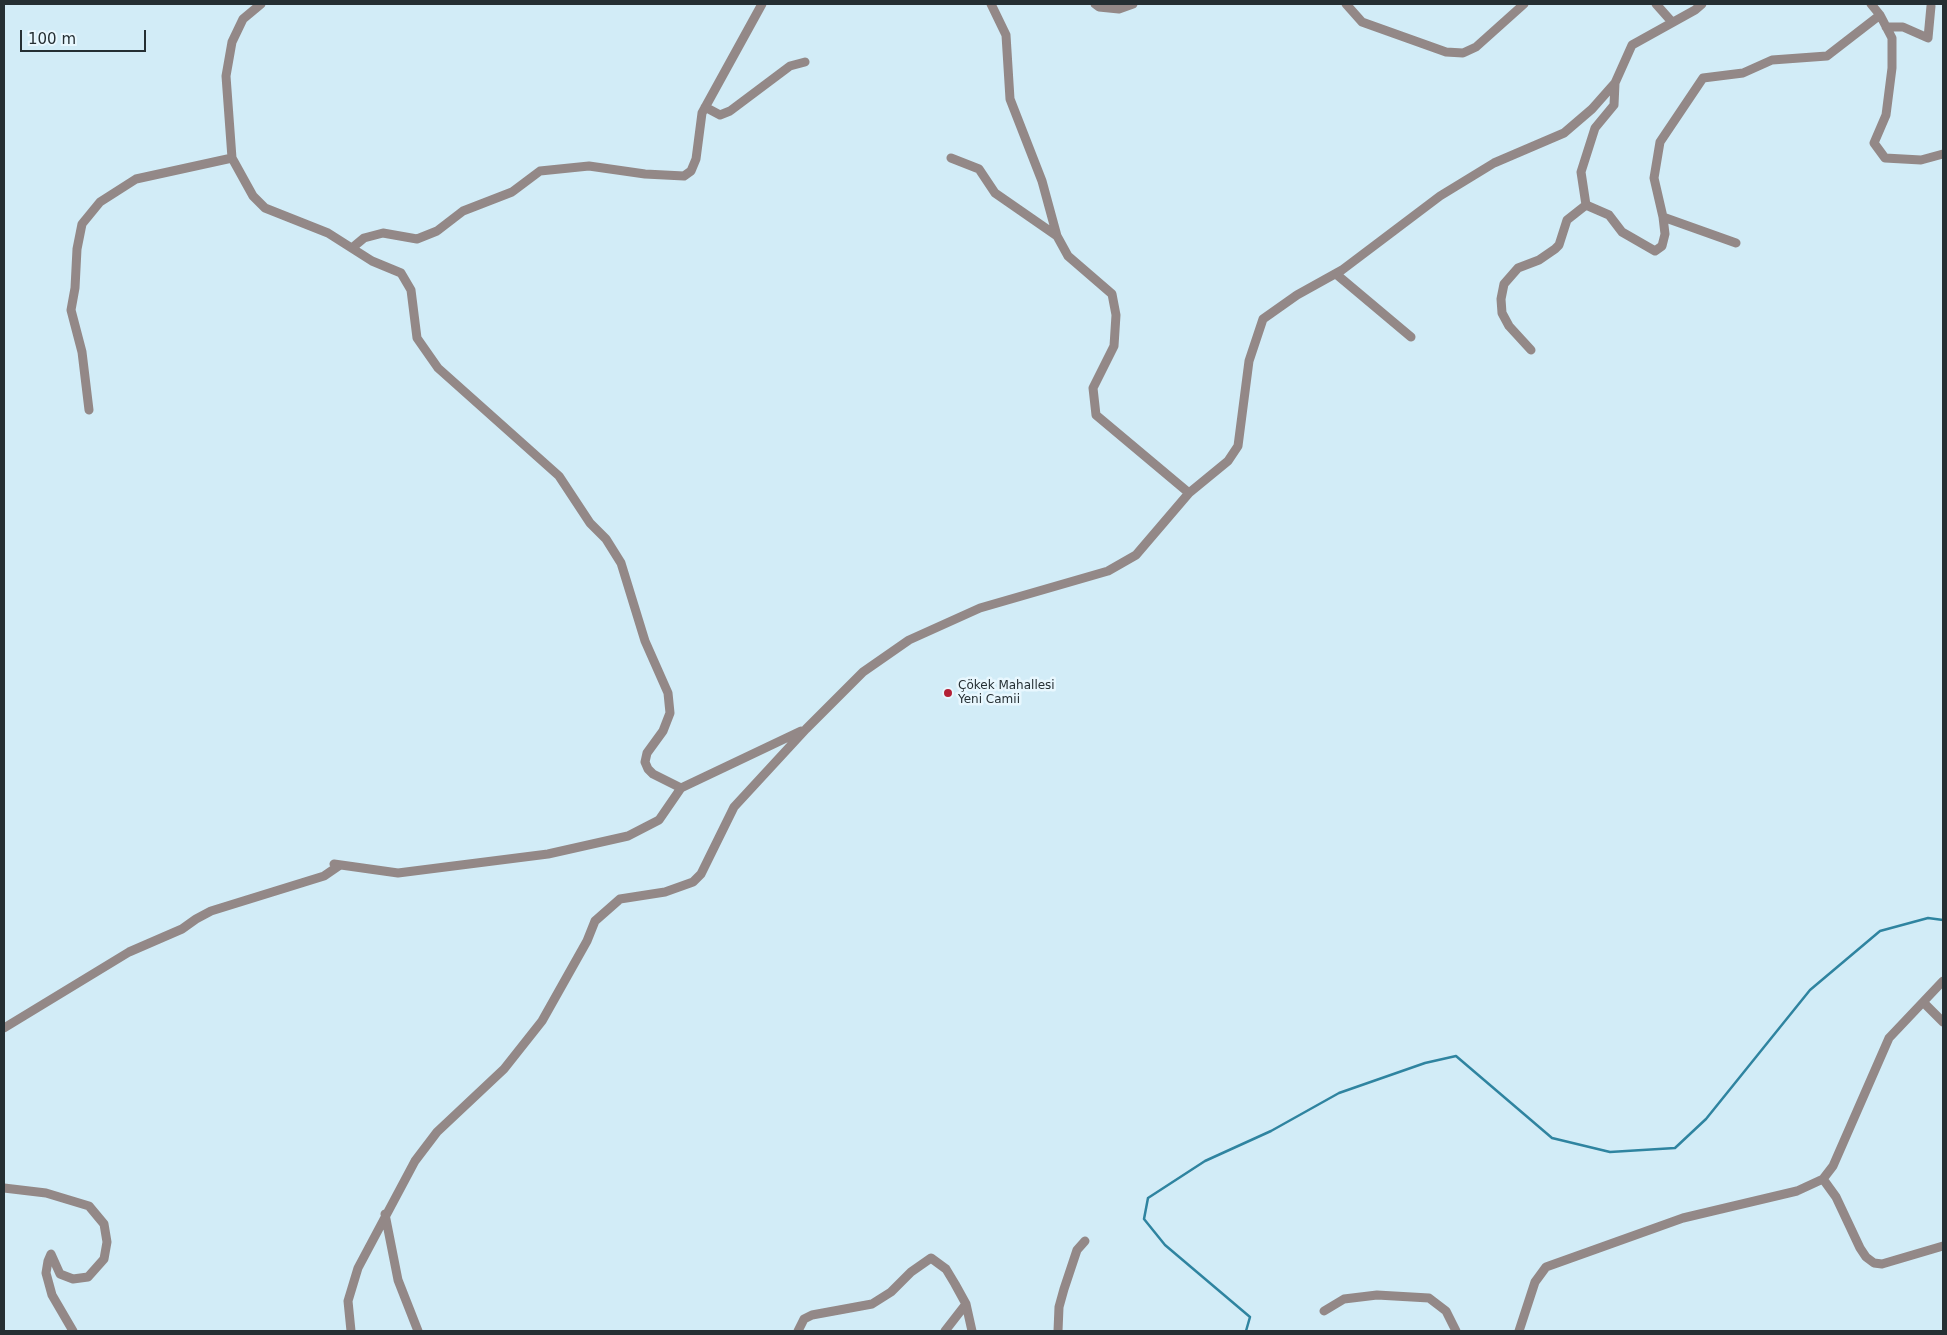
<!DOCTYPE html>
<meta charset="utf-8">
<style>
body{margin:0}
#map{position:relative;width:1947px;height:1335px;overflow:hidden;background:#d2ecf7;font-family:"DejaVu Sans",sans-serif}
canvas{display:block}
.frame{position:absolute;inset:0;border:5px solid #252f33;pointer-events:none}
.scale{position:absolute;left:20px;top:30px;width:126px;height:22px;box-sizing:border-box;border:2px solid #252f33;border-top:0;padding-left:6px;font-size:15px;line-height:18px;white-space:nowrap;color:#252f33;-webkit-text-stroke:4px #e8f7fe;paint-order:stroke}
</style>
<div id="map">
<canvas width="1947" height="1335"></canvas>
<div class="frame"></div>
<div class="scale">100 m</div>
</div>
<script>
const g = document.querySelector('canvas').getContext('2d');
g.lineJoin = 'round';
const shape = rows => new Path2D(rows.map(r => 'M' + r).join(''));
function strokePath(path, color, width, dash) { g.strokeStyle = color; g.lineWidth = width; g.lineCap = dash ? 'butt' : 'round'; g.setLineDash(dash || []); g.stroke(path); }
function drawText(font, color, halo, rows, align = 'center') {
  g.font = font + ' "DejaVu Sans",sans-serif'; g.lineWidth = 5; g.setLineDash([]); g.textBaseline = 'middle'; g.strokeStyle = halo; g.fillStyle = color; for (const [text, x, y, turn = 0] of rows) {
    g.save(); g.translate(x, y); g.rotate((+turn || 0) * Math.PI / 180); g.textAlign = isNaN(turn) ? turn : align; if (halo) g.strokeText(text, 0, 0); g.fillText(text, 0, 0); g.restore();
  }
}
strokePath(shape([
 [1246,1331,1250,1317,1165,1245,1144,1219,1148,1198,1205,1161,1271,1131,1339,1093,1425,1063,1456,1056,1552,1138,1610,1152,1675,1148,1706,1119,1810,990,1880,931,1928,918,1943,920]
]), '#2f84a0', 2.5);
strokePath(shape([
 [261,4,243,19,232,42,226,76,232,158,253,196,265,208,328,233,372,261,401,273,411,290,417,338,438,368,559,476,590,523,606,539,621,563,645,641,668,693,670,713,663,731,647,753,645,762,648,769,653,774,681,788],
 [991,4,1006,35,1010,99,1042,181,1057,236,1068,256,1112,294,1116,315,1114,346,1093,388,1096,415,1189,493],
 [1095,4,1099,7,1119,9,1133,4],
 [1346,4,1362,22,1446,52,1463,53,1476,47,1524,4],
 [1656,4,1672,22],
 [1871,4,1880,15,1892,38,1892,68,1886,115,1874,143,1885,158,1921,160,1943,154],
 [1886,27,1903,27,1928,38,1931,6],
 [1615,83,1614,105,1595,128,1581,172,1586,205,1609,215,1622,232,1655,251,1662,246,1665,234,1663,217,1654,178,1660,142,1703,78,1743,73,1772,60,1827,56,1880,15],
 [705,107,720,115,730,111,790,66,805,62],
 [951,158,979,169,995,193,1057,236],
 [1663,217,1736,243],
 [352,248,364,238,383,233,417,239,437,231,463,211,512,192,540,171,589,166,645,174,684,176,691,171,696,159,702,113,762,4],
 [1336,274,1411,337],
 [1531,350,1509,326,1502,313,1501,299,1504,284,1518,268,1539,260,1555,249,1559,245,1567,220,1586,205],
 [89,410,82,352,71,310,75,288,77,249,82,224,100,202,136,179,232,158],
 [334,864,398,873,548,854,628,836,659,820,681,788,801,731],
 [1924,1003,1943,1022],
 [4,1028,129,952,182,929,196,919,211,911,324,876,340,865],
 [1823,1179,1836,1197,1860,1248,1866,1257,1874,1263,1882,1264,1943,1246],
 [4,1188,46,1193,89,1206,104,1224,107,1242,104,1259,88,1277,73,1279,60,1274,51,1254,48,1261,46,1273,52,1295,73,1331],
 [385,1214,398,1280,418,1331],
 [1324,1311,1344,1299,1377,1295,1429,1298,1446,1311,1456,1331],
 [351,1331,348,1301,358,1268,415,1161,437,1132,504,1069,542,1021,587,941,595,921,620,899,665,892,693,882,701,874,734,807,806,729,863,672,909,640,980,608,1108,571,1136,555,1189,493,1228,461,1238,446,1249,361,1263,319,1297,295,1342,270,1440,196,1494,163,1564,133,1592,109,1615,83,1632,45,1695,10,1702,4],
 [798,1331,804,1319,812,1315,872,1304,891,1292,911,1272,931,1258,946,1269,955,1284,966,1304,972,1331],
 [945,1331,966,1304],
 [1058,1331,1059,1307,1064,1289,1077,1250,1085,1241],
 [1519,1331,1535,1282,1546,1267,1683,1218,1797,1191,1823,1179,1833,1166,1889,1038,1943,981]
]), '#938887', 9);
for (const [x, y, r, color] of [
 [948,693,5,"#b32036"]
]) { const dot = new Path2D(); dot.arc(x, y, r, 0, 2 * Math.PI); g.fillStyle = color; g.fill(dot); strokePath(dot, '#e8f7fe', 2); }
drawText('12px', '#252f33', '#e8f7fe', [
 ["Çökek Mahallesi",958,686],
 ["Yeni Camii",958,700]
], 'left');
</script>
